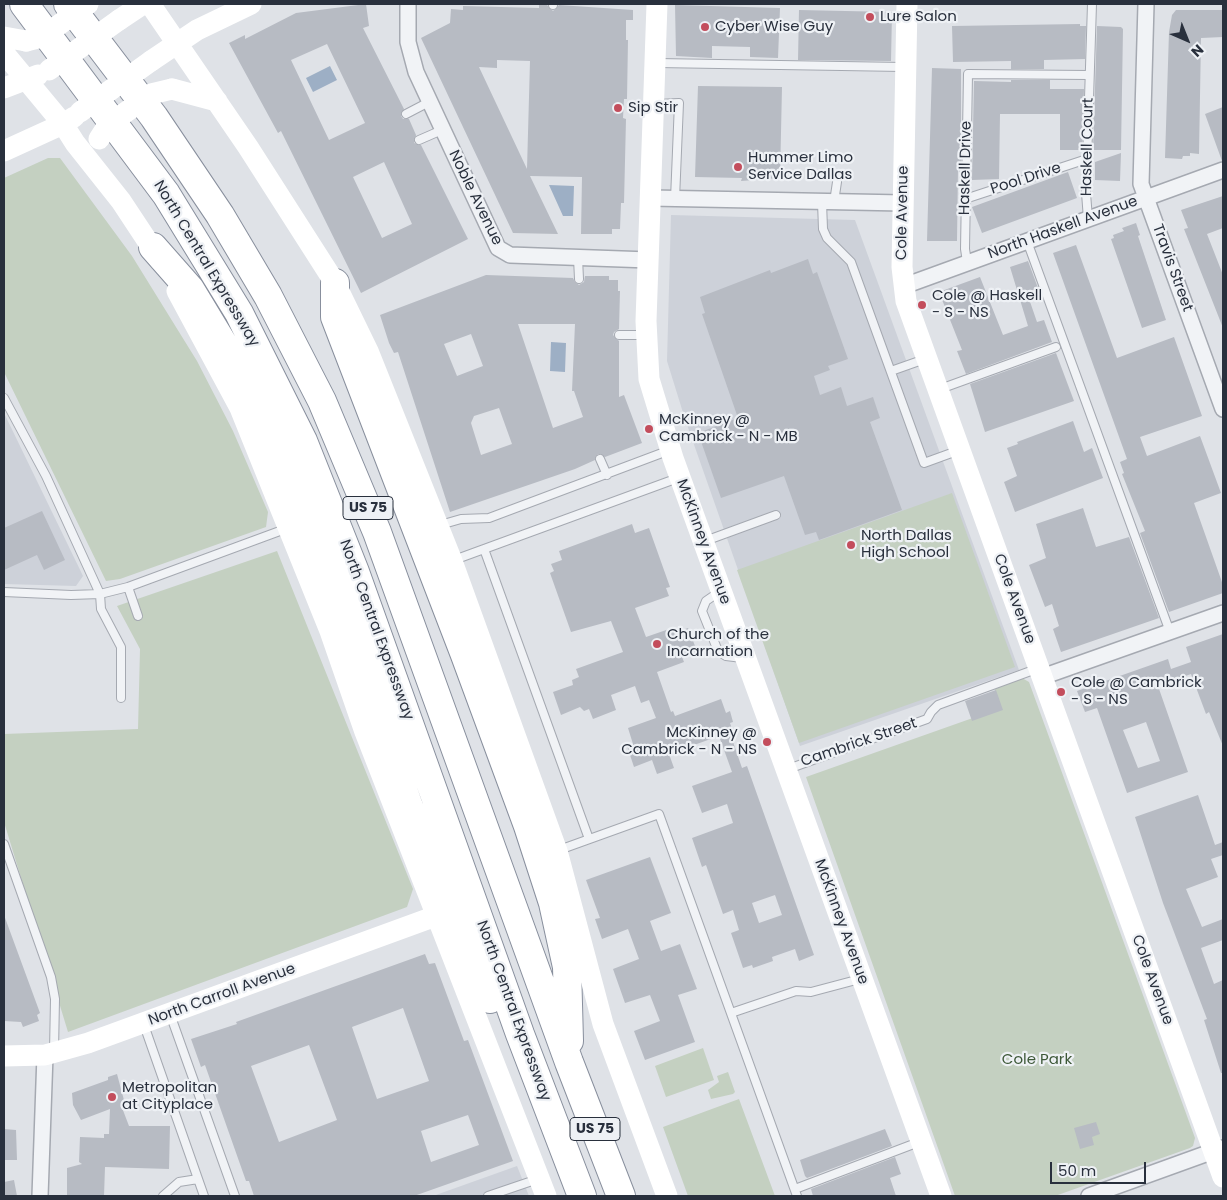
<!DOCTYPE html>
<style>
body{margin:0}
#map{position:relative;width:1227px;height:1200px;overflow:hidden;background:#dfe2e7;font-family:Poppins,sans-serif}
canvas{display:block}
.frame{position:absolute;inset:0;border:5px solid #29303d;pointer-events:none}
.north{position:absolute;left:1162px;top:15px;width:50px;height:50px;-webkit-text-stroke:4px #eef1f5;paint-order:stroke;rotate:136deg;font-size:14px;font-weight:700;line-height:20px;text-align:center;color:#29303d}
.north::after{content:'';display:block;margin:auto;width:18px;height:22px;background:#29303d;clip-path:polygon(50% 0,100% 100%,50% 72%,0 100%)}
.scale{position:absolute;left:1050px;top:1162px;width:96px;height:22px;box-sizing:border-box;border:2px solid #29303d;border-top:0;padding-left:6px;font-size:15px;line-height:18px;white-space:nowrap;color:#29303d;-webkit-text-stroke:4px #eef1f5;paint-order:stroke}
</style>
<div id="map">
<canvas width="1227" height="1200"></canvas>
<div class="frame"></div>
<div class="north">N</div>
<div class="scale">50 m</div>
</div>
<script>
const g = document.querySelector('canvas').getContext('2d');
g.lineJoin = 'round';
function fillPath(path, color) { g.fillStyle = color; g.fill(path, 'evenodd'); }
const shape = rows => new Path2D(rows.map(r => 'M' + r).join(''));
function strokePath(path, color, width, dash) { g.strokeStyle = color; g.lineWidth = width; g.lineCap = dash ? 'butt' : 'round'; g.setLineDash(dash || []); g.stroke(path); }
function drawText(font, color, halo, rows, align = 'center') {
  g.font = font + ' Poppins,sans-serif'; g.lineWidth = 4.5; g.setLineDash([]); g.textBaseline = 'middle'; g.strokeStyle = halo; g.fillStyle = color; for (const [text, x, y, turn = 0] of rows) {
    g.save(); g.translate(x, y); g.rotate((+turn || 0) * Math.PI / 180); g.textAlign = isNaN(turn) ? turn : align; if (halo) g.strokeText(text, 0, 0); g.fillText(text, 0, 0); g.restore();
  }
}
fillPath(shape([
 [671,215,855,220,1019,670,800,746,685,419,667,361],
 [4,413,83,576,76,586,4,584],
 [517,1166,529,1196,433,1196]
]), '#cdd1d9');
fillPath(shape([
 [48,158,60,158,132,256,197,361,233,431,268,512,266,527,120,579,106,581,4,372,4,178],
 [952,493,1015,667,799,743,737,570],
 [277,551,413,889,407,907,68,1032,4,822,4,734,138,729,140,649,117,606],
 [1022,678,1029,682,1195,1138,1193,1146,1190,1148,1055,1196,955,1196,806,777,1001,708,994,687],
 [703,1048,714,1080,666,1097,655,1066],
 [728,1072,735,1092,733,1094,711,1099,708,1090,719,1082,717,1076],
 [739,1099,775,1196,688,1196,663,1127]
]), '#c4d0c1');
fillPath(shape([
 [330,66,337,80,313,92,306,78],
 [549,185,574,186,573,216,563,216],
 [551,342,566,343,565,372,550,371]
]), '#9dafc5');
fillPath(shape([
 [366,4,369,26,363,28,404,109,401,116,403,119,409,119,416,135,414,143,421,145,468,239,361,293,281,131,278,133,229,43,245,35,245,39,296,13],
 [327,44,365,123,329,140,291,60],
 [384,162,412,224,382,238,353,177],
 [539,5,547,5,553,11,559,5,633,10,633,20,626,20,626,40,628,40,627,99,624,99,623,118,626,119,624,203,621,203,620,229,612,229,612,234,581,234,582,177,530,176,558,234,513,233,421,38,450,23,451,9,463,10,463,6,539,8],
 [497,60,530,61,527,169,479,67,497,68],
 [675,5,780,8,778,58,750,57,750,47,712,46,712,58,676,56],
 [799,10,892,12,891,61,798,60],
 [1176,10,1223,10,1223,37,1201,38,1199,154,1190,153,1190,156,1183,156,1182,159,1165,158,1169,32,1172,15],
 [1080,24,1080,26,1086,26,1085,59,1044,60,1044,69,1011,69,1011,61,953,62,952,26],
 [1097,26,1121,27,1123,29,1121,150,1093,150],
 [932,68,961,69,961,175,958,168,957,241,927,241],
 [1011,80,1050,80,1050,89,1084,89,1082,150,1060,150,1060,114,1000,114,999,179,972,180,974,81,1011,82],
 [698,86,782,87,780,178,741,181,742,178,695,177],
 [1223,107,1223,161,1222,161,1205,114],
 [1121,153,1120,181,1095,180,1095,162],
 [1068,172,1077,198,982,233,972,207],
 [1223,196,1223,228,1207,234,1223,275,1223,328,1184,229,1188,228,1181,210],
 [1136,223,1140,235,1138,236,1166,320,1142,328,1111,239,1114,238,1113,235,1124,231,1122,228],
 [1076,245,1117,358,1174,337,1202,416,1140,437,1147,456,1200,436,1221,493,1194,503,1223,585,1223,593,1169,612,1140,533,1145,531,1122,474,1124,473,1120,462,1127,459,1053,253],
 [808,259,813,274,817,272,848,359,828,366,830,370,814,376,820,395,841,387,847,406,873,397,880,418,870,422,902,510,819,540,816,532,805,535,784,476,721,498,698,433,738,418,702,314,705,313,700,297,770,270,771,273],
 [1028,261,1038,288,1027,293,1037,322,1044,320,1052,342,966,374,957,351,962,350,939,292,980,277,1003,335,1028,326,1010,267],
 [486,275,573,278,575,282,579,285,584,282,585,276,609,276,609,280,618,280,618,291,620,291,619,329,614,332,613,335,619,341,619,397,624,395,642,443,605,457,598,454,595,460,575,469,450,512,398,352,394,353,389,343,380,315],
 [518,324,575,324,572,391,574,391,583,417,553,428],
 [471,334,483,366,457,376,444,344],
 [499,408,512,444,481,455,471,423,474,416],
 [1056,353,1074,401,985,432,970,384],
 [1073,421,1084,452,1092,448,1103,478,1015,512,1004,482,1017,476,1007,448,1018,444,1017,442],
 [1083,508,1096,547,1129,537,1159,618,1061,652,1053,629,1059,626,1052,604,1045,607,1029,565,1046,558,1036,524],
 [42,511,65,560,44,570,37,555,4,570,4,528],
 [632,524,635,533,649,528,670,587,666,588,669,596,635,608,646,637,672,628,674,633,688,628,697,651,682,657,684,662,657,672,671,712,673,711,675,716,721,699,726,713,730,711,733,722,730,723,733,732,730,733,742,768,747,766,814,955,799,961,795,949,772,957,773,961,753,968,752,965,743,968,731,933,739,930,733,910,723,914,706,865,702,867,692,838,733,823,727,804,702,813,692,786,732,772,719,736,669,754,674,768,657,774,652,760,634,767,627,746,633,744,628,728,656,718,649,700,641,703,635,686,611,695,616,710,593,719,589,709,584,711,580,707,561,715,553,692,573,685,572,680,579,677,576,669,623,652,611,621,571,632,550,573,554,571,551,564,562,560,559,551],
 [775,895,782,915,759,923,752,903],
 [1223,634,1223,746,1209,712,1206,714,1191,674,1158,686,1188,772,1127,793,1097,708,1085,712,1077,691,1168,659,1171,669,1191,662,1186,647],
 [1146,722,1160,761,1138,768,1123,730],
 [996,690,1003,710,972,721,965,701],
 [1198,795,1215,845,1223,842,1223,855,1211,859,1218,877,1186,889,1202,927,1223,919,1223,940,1201,948,1214,984,1223,980,1223,1073,1221,1073,1204,1020,1207,1019,1163,903,1135,817],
 [650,857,671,913,650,921,661,951,680,944,697,989,678,995,695,1042,645,1060,634,1031,660,1021,650,995,625,1003,613,969,639,959,628,929,602,939,595,919,600,918,586,880],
 [4,915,40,1013,37,1015,39,1021,23,1027,21,1022,4,1021],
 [425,954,429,964,435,963,464,1041,468,1040,513,1161,414,1196,254,1196,249,1181,246,1181,205,1065,201,1067,191,1039,237,1024,236,1022],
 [403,1008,429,1081,377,1099,352,1027],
 [309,1045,337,1120,279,1142,251,1066],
 [468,1115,479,1145,431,1162,421,1131],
 [117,1074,125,1104,121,1105,129,1126,170,1126,169,1169,105,1167,104,1196,67,1196,67,1168,82,1164,79,1162,80,1137,104,1138,104,1134,109,1134,110,1109,81,1120,73,1105,72,1093,108,1080,108,1077],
 [1096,1122,1100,1134,1092,1137,1094,1145,1080,1149,1074,1128],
 [4,1129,16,1130,17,1160,4,1160],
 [885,1129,892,1146,807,1178,805,1176,800,1160],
 [895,1157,901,1174,890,1178,896,1196,813,1196,811,1189],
 [14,1180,17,1196,4,1196,4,1182]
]), '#b7bbc3');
const lane = shape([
 [553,5,553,4],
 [657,63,903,67],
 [656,104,679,103,675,199],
 [406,114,429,102],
 [419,140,442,130],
 [965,199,1087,159],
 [822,202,823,229,827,238,851,262,924,463,957,451],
 [834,202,837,182],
 [1088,219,1086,193,1092,4],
 [1027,241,1170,632],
 [578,258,579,279],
 [967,262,965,249,968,74,1089,75],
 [619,335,644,335],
 [891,371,925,359],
 [940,389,1056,347],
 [4,398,46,476,100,594,101,609,121,647,121,698],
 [600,459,607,475],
 [440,525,461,519,489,518,670,450],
 [705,541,776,515],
 [484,549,589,839],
 [454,560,678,478],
 [128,587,138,616],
 [4,592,71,595,100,594,128,587,288,528],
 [719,592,706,601,702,611,718,651,726,656,742,658],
 [788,769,927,719,931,712,938,705,1039,668],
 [4,844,51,977,55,999,54,1051],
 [559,850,659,814,797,1196],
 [731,1013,796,991,811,992,860,979],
 [170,1014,235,1196],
 [144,1025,204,1196],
 [795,1189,919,1142],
 [163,1196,179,1182,198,1179],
 [488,1196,538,1179]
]);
const street = shape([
 [408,4,408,42,416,72,498,248,510,255,649,260],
 [1146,4,1141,184,1223,409],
 [651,198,903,203],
 [904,286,1223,170],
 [1042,677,1223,613],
 [40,1196,45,1055],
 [1089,1196,1222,1148]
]);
const highway = shape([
 [24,4,166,194,239,313,303,441,355,572,520,1034,582,1196],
 [68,4,154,117,220,215,268,296,322,401,377,532,569,1062,621,1196],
 [153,247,190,289,236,365,259,410,298,498,358,659,409,807,490,999],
 [335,283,335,317,465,655,528,826,553,903,567,967,569,1041]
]);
strokePath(lane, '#a5a9b1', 10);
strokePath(street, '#a5a9b1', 18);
strokePath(highway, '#888f9d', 30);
strokePath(lane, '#f1f3f6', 8);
strokePath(street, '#f1f3f6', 15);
strokePath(shape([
 [150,4,248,147,335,283,368,351,452,561,557,851,603,1024,667,1196],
 [657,4,646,321,649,379,673,458,941,1196],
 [907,4,902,267,906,301,1223,1177],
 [119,20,143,4],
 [4,37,26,41],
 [4,53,63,124,75,143,121,201,160,260],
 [151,61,197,30,251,4],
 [4,88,38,75],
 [172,89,217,101],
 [4,151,63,124,74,117],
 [177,291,240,408,330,631,365,732,546,1196],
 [4,1056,45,1055,88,1043,436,916]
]), '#fff', 21);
strokePath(highway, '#fff', 28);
strokePath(shape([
 [26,41,42,37,88,4],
 [49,70,119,20],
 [80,112,151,61],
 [99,139,108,125,151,94,172,89]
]), '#fff', 21);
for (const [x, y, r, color] of [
 [870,17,5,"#c34d5c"],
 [705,27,5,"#c34d5c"],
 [618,108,5,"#c34d5c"],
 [738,167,5,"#c34d5c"],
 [922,305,5,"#c34d5c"],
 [649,429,5,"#c34d5c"],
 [851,545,5,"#c34d5c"],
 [657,644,5,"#c34d5c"],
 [1061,692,5,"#c34d5c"],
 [767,742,5,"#c34d5c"],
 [112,1097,5,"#c34d5c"]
]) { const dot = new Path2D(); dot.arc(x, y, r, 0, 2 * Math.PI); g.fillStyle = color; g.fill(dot); strokePath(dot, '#eef1f5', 2); }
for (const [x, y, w] of [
 [368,508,50],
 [595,1129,50]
]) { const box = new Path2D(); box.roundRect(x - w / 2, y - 11.5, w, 23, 4); g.fillStyle = '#eef1f5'; g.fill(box); strokePath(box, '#29303d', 1); }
drawText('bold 14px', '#29303d', null, [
 ["US 75",368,508],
 ["US 75",595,1129]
]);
drawText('15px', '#29303d', '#eef1f5', [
 ["Lure Salon",880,17],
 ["Cyber Wise Guy",715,27],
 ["Sip Stir",628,108],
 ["Hummer Limo",748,158],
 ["Service Dallas",748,175],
 ["Cole @ Haskell",932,296],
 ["- S - NS",932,313],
 ["McKinney @",659,420],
 ["Cambrick - N - MB",659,437],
 ["North Dallas",861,536],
 ["High School",861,553],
 ["Church of the",667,635],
 ["Incarnation",667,652],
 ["Cole @ Cambrick",1071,683],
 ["- S - NS",1071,700],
 ["McKinney @",757,733,"right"],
 ["Cambrick - N - NS",757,750,"right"],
 ["Metropolitan",122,1088],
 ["at Cityplace",122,1105]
], 'left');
drawText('15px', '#29303d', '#eef1f5', [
 ["Haskell Court",1088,147,-89],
 ["Haskell Drive",966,168,-89],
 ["Pool Drive",1026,179,-18],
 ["Noble Avenue",475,198,64],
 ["Cole Avenue",903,213,-89],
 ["North Haskell Avenue",1063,228,-20],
 ["North Central Expressway",206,264,59],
 ["Travis Street",1172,268,70],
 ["McKinney Avenue",703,542,70],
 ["Cole Avenue",1014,599,70],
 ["North Central Expressway",376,630,70],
 ["Cambrick Street",859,743,-19],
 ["McKinney Avenue",841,922,70],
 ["Cole Avenue",1152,980,70],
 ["North Carroll Avenue",222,995,-20],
 ["North Central Expressway",513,1011,70]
]);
drawText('15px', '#3d5838', '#eef1f5', [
 ["Cole Park",1037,1060]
]);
</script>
